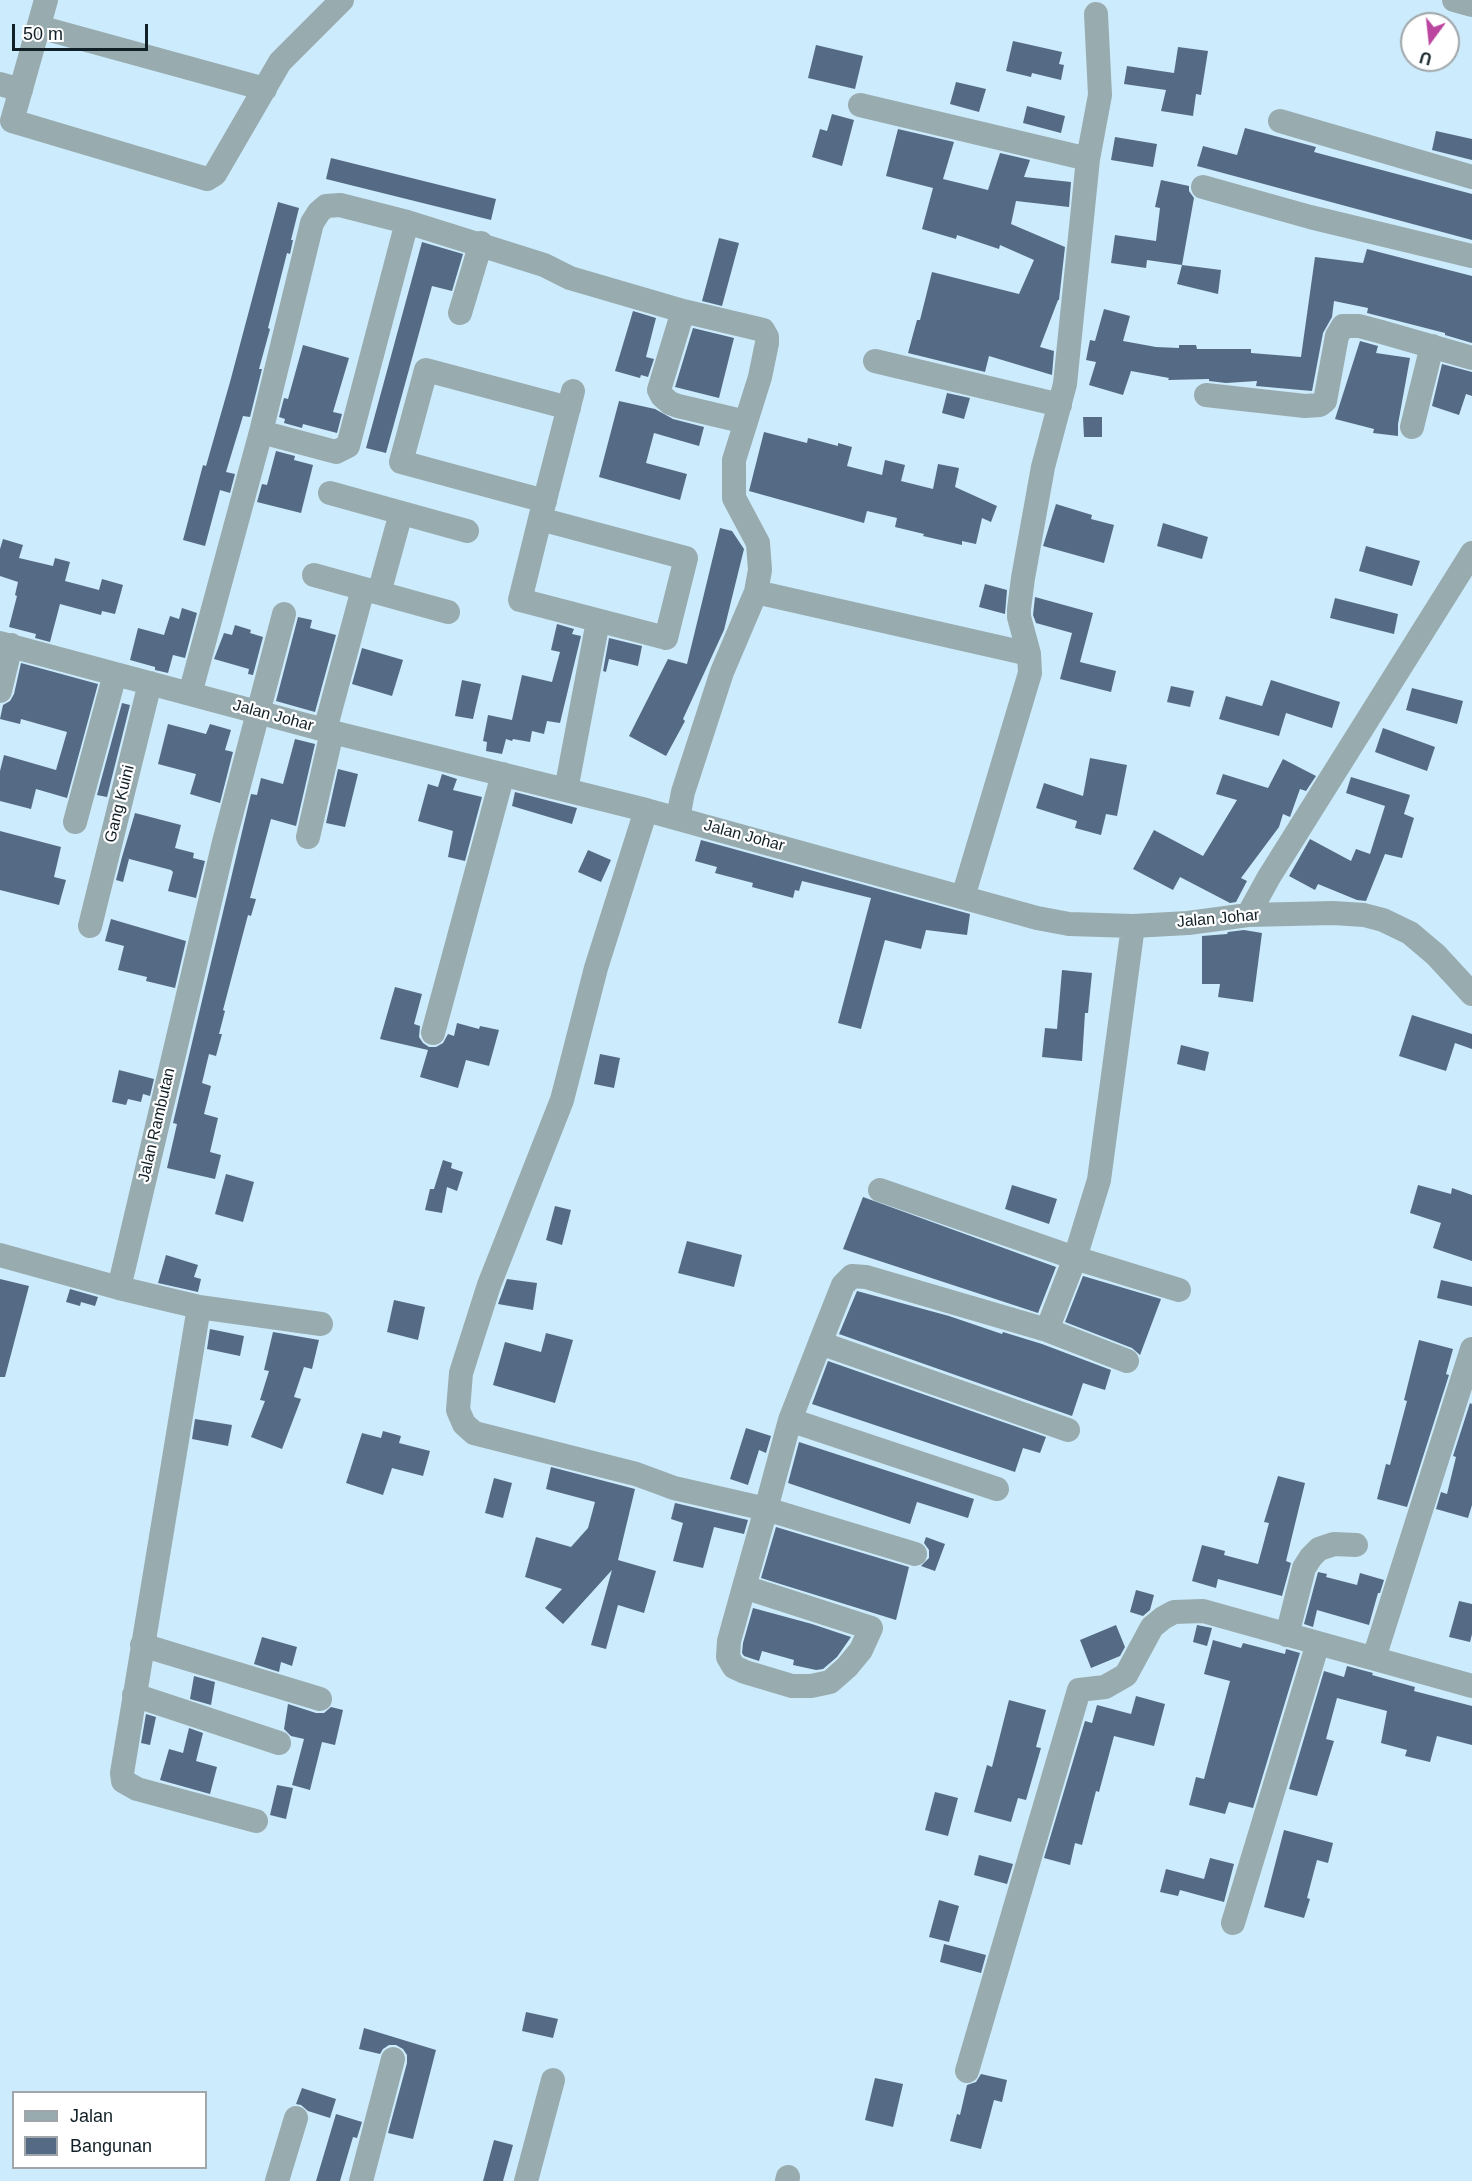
<!DOCTYPE html>
<style>
body{margin:0}
#map{position:relative;width:1472px;height:2181px;overflow:hidden;background:#ccebfc;font-family:Arial,sans-serif}
canvas{display:block}
.legend{position:absolute;left:12px;top:2091px;width:195px;height:78px;box-sizing:border-box;background:#fff;border:2px solid #a0a6a9;margin:0;padding:8px 10px;list-style:none;font-size:18px;color:#112027}
.legend li{display:flex;align-items:center;gap:12px;height:30px}
.legend b{width:30px;border:2px solid #a0a6a9}
.north{position:absolute;left:1400px;top:12px;width:60px;height:60px;box-sizing:border-box;background:#fff;border:2px solid #a0a6a9;border-radius:50%;rotate:195deg;font-size:16px;font-weight:700;line-height:24px;text-align:center;color:#112027}
.north::after{content:'';display:block;margin:auto;width:21px;height:27px;background:#bb469f;clip-path:polygon(50% 0,100% 100%,50% 72%,0 100%)}
.scale{position:absolute;left:12px;top:24px;width:136px;height:27px;box-sizing:border-box;border:3px solid #112027;border-top:0;padding-left:8px;font-size:18px;line-height:21px;white-space:nowrap;color:#112027;-webkit-text-stroke:4px #fff;paint-order:stroke}
</style>
<div id="map">
<canvas width="1472" height="2181"></canvas>
<ul class="legend">
<li><b style="height:8px;background:#98abaf"></b>Jalan</li>
<li><b style="height:16px;background:#556b85"></b>Bangunan</li>
</ul>
<div class="north">U</div>
<div class="scale">50 m</div>
</div>
<script>
const g = document.querySelector('canvas').getContext('2d');
g.lineJoin = 'round';
function fillPath(path, color) { g.fillStyle = color; g.fill(path, 'evenodd'); }
const shape = rows => new Path2D(rows.map(r => 'M' + r).join(''));
function strokePath(path, color, width, dash) { g.strokeStyle = color; g.lineWidth = width; g.lineCap = dash ? 'butt' : 'round'; g.setLineDash(dash || []); g.stroke(path); }
function drawText(font, color, halo, rows, align = 'center') {
  g.font = font + ' Arial,sans-serif'; g.lineWidth = 4.5; g.setLineDash([]); g.textBaseline = 'middle'; g.strokeStyle = halo; g.fillStyle = color; for (const [text, x, y, turn = 0] of rows) {
    g.save(); g.translate(x, y); g.rotate((+turn || 0) * Math.PI / 180); g.textAlign = isNaN(turn) ? turn : align; if (halo) g.strokeText(text, 0, 0); g.fillText(text, 0, 0); g.restore();
  }
}
fillPath(shape([
 [1013,41,1062,52,1059,64,1064,65,1061,80,1032,73,1031,77,1006,71],
 [816,45,863,56,855,89,808,78],
 [1178,47,1208,51,1201,95,1196,94,1193,116,1161,111,1166,90,1124,84,1127,66,1174,73],
 [956,82,986,89,979,112,950,104],
 [1027,106,1065,116,1061,133,1023,123],
 [832,114,854,120,842,166,812,157,820,129,827,131],
 [1245,128,1316,147,1314,152,1472,194,1472,240,1197,166,1203,146,1237,155],
 [898,129,954,142,943,179,988,190,1000,153,1030,160,1024,177,1071,182,1069,207,1016,201,1011,224,1065,247,1059,300,1058,300,1040,347,1054,351,1052,375,989,356,985,372,908,353,917,320,920,320,932,272,1019,294,1034,260,1000,245,999,249,957,235,956,239,922,229,933,188,886,176],
 [1436,131,1472,139,1472,160,1432,150],
 [1115,137,1157,144,1153,167,1111,160],
 [331,158,496,199,491,220,326,179],
 [1161,180,1189,186,1189,191,1194,198,1182,265,1147,260,1146,268,1111,263,1115,235,1156,241,1160,208,1155,207],
 [278,202,299,208,291,240,293,240,290,254,287,253,268,328,270,329,259,369,262,369,250,417,243,416,226,472,235,474,230,493,220,490,205,546,183,540,203,465,206,466,230,382],
 [719,238,739,243,722,306,702,301],
 [422,242,463,254,452,291,432,286,386,453,366,448],
 [1367,249,1472,276,1472,343,1445,335,1445,333,1367,313,1368,308,1334,301,1332,317,1323,333,1312,391,1256,386,1257,381,1226,383,1209,381,1209,379,1168,380,1169,378,1131,371,1123,395,1089,385,1096,362,1086,360,1090,340,1095,341,1104,309,1130,316,1123,341,1156,347,1179,348,1179,345,1196,345,1197,349,1251,349,1251,353,1301,357,1315,257,1363,263],
 [1182,265,1221,270,1218,294,1177,284],
 [633,311,656,318,646,357,654,359,648,377,641,375,640,378,615,371],
 [693,328,734,338,719,398,675,387],
 [1360,341,1378,346,1376,353,1410,358,1398,424,1398,436,1373,433,1374,429,1335,419],
 [303,345,349,358,333,412,342,414,337,433,303,424,302,428,284,423,285,419,279,417,284,398,288,399],
 [1442,364,1472,372,1472,396,1466,394,1459,415,1432,406],
 [947,393,970,398,964,419,942,413],
 [619,401,655,409,673,419,704,427,699,446,654,433,646,463,687,474,680,500,599,477],
 [1083,417,1102,417,1102,437,1084,437],
 [764,432,807,443,808,438,838,446,838,443,852,447,847,466,882,475,885,460,905,465,901,481,933,489,938,464,959,468,955,487,997,506,991,522,982,518,976,544,962,541,962,545,923,536,924,534,895,527,897,518,867,511,864,523,749,491],
 [276,451,295,456,294,460,313,465,301,513,257,502,262,484,267,485],
 [1056,504,1092,515,1091,519,1114,525,1104,563,1043,546],
 [1163,523,1208,537,1202,559,1157,546],
 [720,528,732,531,744,549,724,630,683,719,685,721,666,756,629,736,668,659,687,664],
 [3,539,23,545,19,558,53,566,55,558,70,562,65,581,99,590,102,579,123,585,115,614,102,611,101,615,60,604,50,642,35,638,36,634,9,627,17,596,15,595,18,582,0,576,0,549],
 [1366,546,1420,561,1412,586,1359,571],
 [985,584,1007,590,1005,614,979,607],
 [1035,597,1093,613,1080,662,1116,671,1111,692,1060,679,1072,633,1036,623,1033,615],
 [1335,598,1398,614,1394,634,1330,618],
 [182,608,197,613,185,658,173,655,168,673,155,670,155,667,130,660,138,628,164,635,170,616,179,619],
 [298,617,312,620,310,628,336,635,315,712,276,701],
 [557,624,574,629,572,634,581,636,560,723,547,721,544,734,532,731,530,742,513,739,512,741,506,739,502,754,486,751,487,742,483,741,488,715,512,720,522,675,552,682,560,652,551,650],
 [235,625,251,630,250,633,263,637,253,675,248,674,249,669,214,659,224,633,232,635],
 [609,638,642,646,638,666,609,659,606,672,603,671],
 [362,648,403,660,392,696,352,684],
 [21,663,98,684,67,798,36,789,31,809,0,801,0,771,4,755,56,770,67,732,21,719,20,724,0,719,3,705,10,701,14,694],
 [462,680,481,684,473,719,455,716],
 [1271,680,1340,702,1332,728,1286,713,1279,736,1219,719,1226,696,1262,706],
 [1171,686,1194,691,1190,707,1167,702],
 [1412,688,1463,701,1457,724,1406,710],
 [122,703,130,705,107,797,97,795],
 [168,724,206,734,210,724,231,730,225,750,233,752,220,803,190,794,196,774,158,764],
 [1383,728,1435,747,1427,771,1375,752],
 [295,739,315,744,296,826,271,819,250,898,256,899,251,916,248,915,223,1010,225,1011,219,1034,222,1034,216,1056,209,1054,202,1083,211,1086,204,1114,218,1118,210,1152,221,1155,215,1179,167,1168,177,1124,173,1123,251,794,257,795,261,778,283,784],
 [1090,758,1127,765,1117,816,1106,814,1101,835,1075,828,1077,821,1036,808,1044,783,1083,796],
 [1283,759,1316,776,1306,791,1300,789,1290,817,1283,814,1279,827,1241,878,1247,881,1236,902,1230,903,1180,877,1173,890,1133,869,1154,830,1203,856,1237,800,1216,794,1223,774,1268,788],
 [338,769,358,774,345,827,326,823],
 [442,774,457,779,453,790,482,797,465,861,448,857,453,831,418,821,428,784,438,787],
 [1351,777,1410,795,1404,814,1414,818,1402,858,1385,854,1366,901,1357,900,1318,884,1315,890,1289,876,1310,839,1351,861,1356,849,1370,854,1385,806,1346,793],
 [515,792,577,808,572,824,512,806],
 [135,813,181,825,175,848,194,853,193,858,205,861,196,898,168,891,173,872,171,870,122,857],
 [0,831,61,847,54,877,66,880,59,905,0,890],
 [701,840,970,914,967,935,926,930,921,949,885,940,861,1029,838,1023,871,898,802,881,799,891,795,890,793,898,752,887,753,883,715,873,717,867,695,861],
 [588,850,611,860,601,882,578,872],
 [122,857,129,859,123,882,116,880],
 [111,919,186,941,175,988,146,981,147,977,118,970,124,946,105,941],
 [1244,930,1262,933,1253,1002,1218,997,1220,984,1202,984,1202,936,1227,934,1228,932],
 [1062,970,1092,973,1088,1013,1085,1013,1082,1061,1042,1057,1045,1028,1057,1029],
 [395,987,422,994,414,1024,420,1026,419,1037,423,1043,429,1047,436,1047,443,1043,448,1034,454,1036,457,1023,479,1029,480,1026,499,1030,489,1066,466,1060,458,1088,420,1077,428,1050,380,1039],
 [1412,1015,1472,1034,1472,1049,1455,1043,1446,1071,1399,1056],
 [1181,1045,1209,1052,1205,1071,1177,1064],
 [600,1054,620,1058,614,1088,594,1084],
 [119,1070,154,1079,150,1096,143,1094,141,1102,128,1099,126,1105,112,1102],
 [443,1160,452,1163,451,1168,463,1172,457,1191,447,1187,442,1213,425,1210,430,1189,434,1189],
 [226,1174,254,1182,243,1222,215,1214],
 [1012,1185,1057,1199,1049,1224,1005,1209],
 [1418,1185,1451,1194,1452,1188,1472,1195,1472,1261,1433,1248,1441,1223,1410,1213],
 [863,1197,1056,1267,1038,1313,843,1249],
 [555,1206,571,1210,562,1245,546,1240],
 [687,1241,742,1255,734,1287,678,1273],
 [166,1255,198,1265,194,1277,201,1279,198,1292,158,1283],
 [1083,1276,1161,1299,1140,1355,1132,1348,1065,1322],
 [0,1279,29,1286,5,1377,0,1377],
 [507,1279,537,1283,533,1310,498,1304],
 [1441,1280,1472,1287,1472,1306,1437,1298],
 [70,1289,98,1297,95,1306,81,1302,80,1306,66,1302],
 [857,1291,949,1316,1002,1334,1003,1332,1042,1344,1111,1370,1105,1390,1083,1383,1072,1416,839,1334],
 [394,1300,425,1307,418,1340,387,1332],
 [210,1329,244,1336,240,1356,207,1349],
 [273,1332,319,1340,312,1369,304,1367,294,1397,301,1399,282,1449,251,1437,265,1401,260,1400,269,1371,264,1370],
 [546,1333,573,1340,555,1403,493,1385,505,1342,541,1352],
 [1419,1340,1453,1349,1446,1374,1449,1375,1407,1507,1377,1499,1386,1464,1390,1465,1407,1401,1404,1400],
 [828,1361,1046,1437,1040,1453,1023,1448,1015,1472,812,1404],
 [1470,1403,1472,1404,1472,1505,1468,1518,1436,1509,1441,1492,1447,1494,1456,1457,1453,1456],
 [195,1419,232,1425,228,1446,192,1439],
 [746,1428,771,1436,766,1453,759,1450,748,1485,730,1479],
 [383,1431,401,1436,399,1443,430,1451,423,1476,392,1468,383,1495,346,1483,362,1433,381,1438],
 [799,1442,974,1499,968,1518,917,1502,910,1524,788,1483],
 [551,1467,635,1489,618,1560,656,1571,644,1613,618,1605,606,1649,591,1645,612,1570,563,1624,545,1608,562,1589,525,1577,536,1537,571,1547,588,1528,595,1502,546,1489],
 [1278,1476,1305,1483,1286,1561,1291,1563,1282,1596,1218,1579,1216,1588,1192,1581,1202,1545,1225,1551,1224,1555,1258,1564,1269,1523,1264,1522],
 [494,1478,512,1483,503,1518,485,1513],
 [675,1503,748,1520,744,1534,714,1527,703,1568,673,1561,683,1523,671,1519],
 [776,1527,909,1567,896,1620,761,1578],
 [926,1537,945,1544,935,1571,921,1566,929,1558,929,1550,924,1543],
 [1318,1572,1327,1574,1326,1577,1357,1585,1360,1573,1384,1580,1380,1593,1378,1593,1369,1625,1317,1610,1313,1627,1304,1624],
 [1136,1590,1154,1595,1150,1610,1143,1616,1130,1612],
 [1459,1601,1472,1604,1472,1634,1470,1642,1449,1637],
 [753,1608,812,1624,851,1637,837,1657,823,1669,816,1670,793,1665,794,1660,762,1651,759,1661,744,1656,742,1653,743,1643],
 [1116,1625,1125,1647,1120,1656,1091,1668,1080,1640],
 [1197,1625,1212,1628,1207,1646,1193,1642],
 [262,1637,297,1647,292,1666,281,1662,279,1672,254,1664],
 [1213,1640,1241,1648,1243,1643,1285,1654,1286,1649,1300,1653,1253,1808,1229,1802,1225,1814,1189,1805,1196,1777,1204,1779,1230,1681,1204,1674],
 [1347,1666,1373,1673,1372,1675,1415,1687,1414,1691,1472,1706,1472,1745,1437,1736,1430,1762,1405,1756,1407,1750,1381,1743,1387,1711,1337,1698,1326,1739,1334,1741,1317,1796,1289,1789,1324,1671,1344,1677],
 [194,1676,215,1682,211,1705,190,1699],
 [1136,1696,1165,1704,1154,1746,1114,1736,1099,1792,1096,1791,1082,1845,1075,1843,1070,1865,1044,1858,1085,1721,1092,1723,1097,1705,1131,1714],
 [1009,1700,1046,1710,1036,1747,1041,1748,1026,1800,1018,1798,1011,1822,974,1812,987,1765,992,1767],
 [288,1704,316,1713,324,1713,331,1707,343,1710,335,1745,322,1742,310,1790,292,1785,304,1739,291,1736,284,1729],
 [146,1714,156,1717,150,1745,141,1743],
 [189,1728,203,1733,196,1761,217,1767,210,1794,160,1780,169,1749,183,1753],
 [277,1785,293,1788,286,1819,270,1815],
 [935,1792,958,1798,948,1836,925,1830],
 [1284,1830,1333,1843,1328,1863,1317,1860,1307,1898,1310,1899,1304,1918,1264,1907],
 [979,1855,1013,1864,1007,1884,974,1875],
 [1210,1858,1234,1864,1224,1902,1180,1890,1178,1896,1160,1892,1166,1869,1204,1879],
 [939,1900,959,1906,949,1942,929,1937],
 [944,1944,986,1955,981,1973,940,1962],
 [526,2012,558,2019,553,2038,522,2031],
 [364,2028,436,2050,413,2139,388,2133,407,2063,407,2055,403,2049,396,2045,389,2045,383,2049,380,2054,359,2049],
 [981,2074,1007,2080,1002,2102,994,2100,981,2149,950,2141,957,2114,960,2115,967,2085,976,2082],
 [875,2078,903,2084,893,2127,865,2120],
 [302,2088,336,2099,330,2118,308,2111,301,2105,296,2104],
 [336,2114,362,2122,357,2138,353,2137,340,2181,316,2181],
 [494,2140,513,2145,503,2181,483,2181]
]), '#556b85');
strokePath(shape([
 [46,0,12,121,207,179,215,174,280,62,342,0],
 [1454,0,1472,5],
 [39,27,265,89],
 [0,84,21,90],
 [860,105,1088,159],
 [1280,121,1472,177],
 [1203,187,1310,217,1472,256],
 [460,313,481,243],
 [875,361,1060,405],
 [1206,395,1305,406,1320,405,1325,401,1337,336,1343,326,1359,326,1378,331,1472,358],
 [1412,427,1432,346],
 [261,432,336,452,348,446,407,222],
 [330,493,467,531],
 [545,501,401,462,426,370,569,408],
 [540,519,686,558,666,638,520,600,540,519,573,391],
 [314,575,448,612],
 [756,592,1029,654],
 [379,593,401,513],
 [0,643,332,732,646,810,1037,918,1069,924,1133,926,1188,923,1248,915,1333,913,1364,915,1383,920,1410,933,1436,955,1472,994],
 [0,691,11,645],
 [190,694,261,432,312,223,319,212,326,206,340,205,407,222,544,265,570,278,683,311],
 [325,730,363,589],
 [566,790,598,621],
 [646,810,596,968,562,1100,489,1285,461,1373,458,1410,464,1424,474,1433,636,1474,674,1488,766,1509,744,1587,871,1628,861,1650,847,1667,830,1682,811,1686,792,1686,745,1672,734,1667,728,1657,729,1641,744,1587],
 [678,818,683,792,722,672,756,592,760,570,758,543,734,498,734,460,760,377,767,343,767,337,763,330,683,311,659,390,662,396,670,403,678,406,746,422],
 [75,822,115,674],
 [308,837,332,732],
 [963,897,1030,673,1029,654,1019,617,1019,609,1023,578,1043,467,1065,384,1088,159,1100,95,1096,14],
 [1248,915,1269,877,1472,553],
 [90,926,150,683],
 [433,1033,503,774],
 [880,1190,1075,1258,1179,1290],
 [0,1255,119,1288,224,842,284,614],
 [119,1288,199,1307,321,1324],
 [199,1307,122,1773,123,1781,137,1789,256,1821],
 [1047,1330,1075,1258,1099,1180,1133,926],
 [820,1343,790,1420,997,1489],
 [790,1420,766,1509,915,1554],
 [1068,1430,820,1343,843,1285,852,1276,866,1277,1047,1330,1127,1361],
 [1287,1635,1304,1568,1311,1557,1319,1549,1334,1544,1356,1545],
 [142,1645,320,1699],
 [1374,1658,1472,1349],
 [134,1695,279,1743],
 [1233,1923,1318,1643],
 [967,2071,1079,1690,1105,1687,1126,1675,1152,1627,1163,1618,1174,1612,1203,1611,1472,1686],
 [277,2181,296,2118],
 [361,2181,393,2059],
 [526,2181,553,2080],
 [787,2181,788,2177]
]), '#98abaf', 24);
drawText('16px', '#112027', '#fff', [
 ["Jalan Johar",273,716,15],
 ["Gang Kuini",120,804,-76],
 ["Jalan Johar",744,836,15],
 ["Jalan Johar",1218,919,-5],
 ["Jalan Rambutan",157,1125,-77]
]);
</script>
